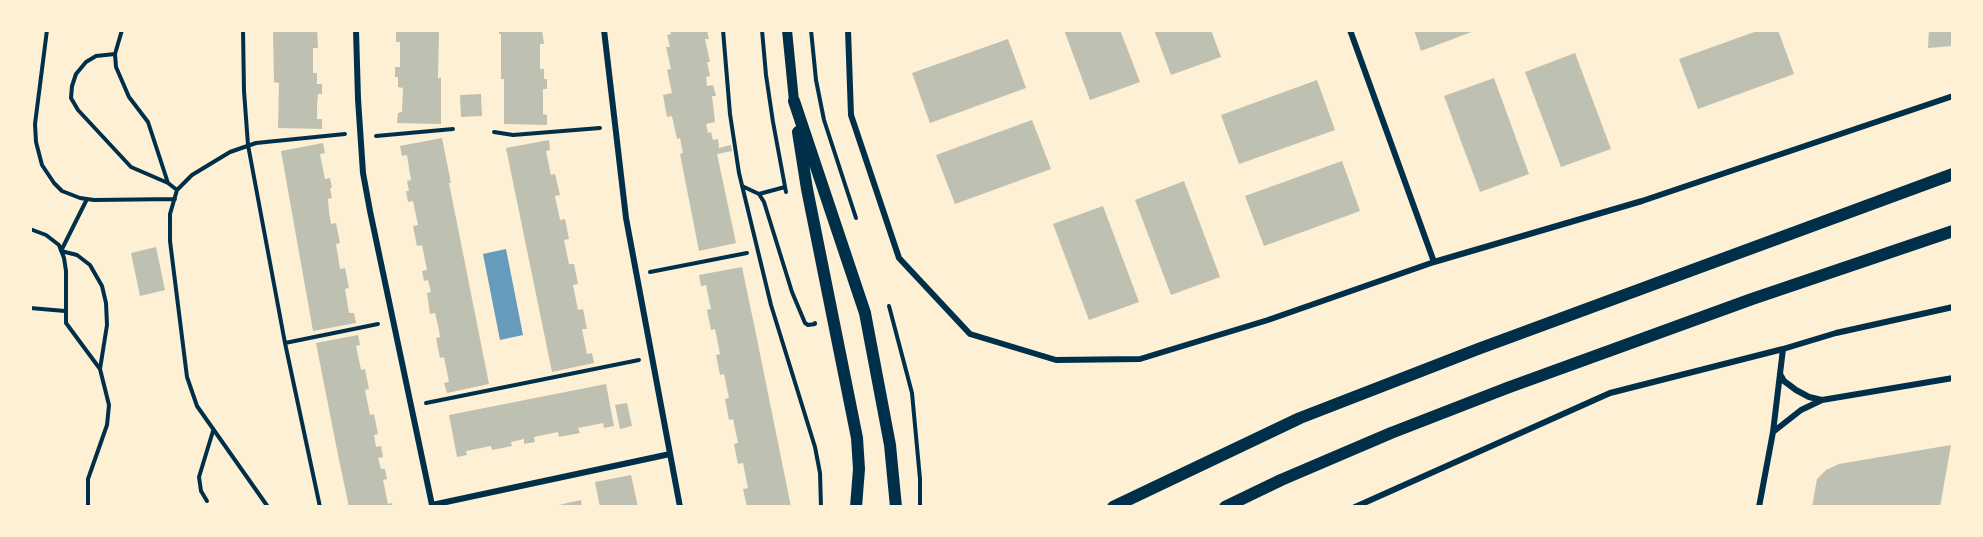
<!DOCTYPE html>
<style>
body{margin:0}
#map{position:relative;width:1983px;height:537px;overflow:hidden;background:#fdf0d5;font-family:"IBM Plex Sans",sans-serif}
canvas{display:block}
.frame{position:absolute;inset:0;border:32px solid #fdf0d5;pointer-events:none}
</style>
<div id="map">
<canvas width="1983" height="537"></canvas>
<div class="frame"></div>
</div>
<script>
const g = document.querySelector('canvas').getContext('2d');
g.lineJoin = 'round';
function fillPath(path, color) { g.fillStyle = color; g.fill(path, 'evenodd'); }
const shape = rows => new Path2D(rows.map(r => 'M' + r).join(''));
function strokePath(path, color, width, dash) { g.strokeStyle = color; g.lineWidth = width; g.lineCap = dash ? 'butt' : 'round'; g.setLineDash(dash || []); g.stroke(path); }
fillPath(shape([
 [506,249,523,335,500,340,483,254]
]), '#669bbc');
fillPath(shape([
 [273,30,317,30,318,48,313,48,313,73,317,73,317,84,322,84,322,94,318,94,317,106,317,119,322,119,322,129,278,128,279,83,274,82],
 [396,30,436,30,436,32,439,32,438,78,441,78,441,124,397,123,398,113,402,112,403,88,398,87,398,77,395,77,395,67,400,67,400,42,396,42],
 [499,30,542,30,544,44,540,44,540,69,544,69,544,79,547,79,547,89,543,89,543,114,547,115,547,125,504,124,504,79,501,79,501,34,499,34],
 [670,30,707,30,709,39,705,39,710,62,707,62,710,76,706,77,707,86,713,85,716,96,712,96,715,122,706,124,708,133,711,132,713,140,718,139,719,148,731,145,732,151,717,154,736,243,699,251,680,154,683,153,680,138,677,139,672,116,667,117,663,95,672,93,667,70,671,69,666,47,670,47,667,35,671,34],
 [1064,30,1120,30,1140,82,1090,100],
 [1154,30,1211,30,1221,57,1171,75],
 [1414,30,1477,30,1421,51],
 [1760,30,1778,30,1794,74,1698,109,1679,59],
 [1929,30,1953,30,1953,46,1928,48],
 [1008,39,1026,88,930,123,912,73],
 [1575,53,1611,149,1561,167,1525,72],
 [1494,78,1529,174,1480,192,1444,96],
 [1317,80,1335,130,1239,164,1221,115],
 [481,94,482,116,461,117,460,95],
 [1032,120,1051,169,955,204,936,155],
 [442,138,451,183,449,183,489,384,447,393,444,383,449,382,444,357,440,358,436,338,440,337,438,325,435,313,430,314,427,293,431,292,428,280,424,281,422,271,427,270,422,245,417,246,413,226,418,225,413,201,408,202,406,191,409,191,407,181,411,180,409,168,407,155,402,156,400,146],
 [549,140,550,150,546,151,551,175,555,174,560,195,555,196,560,220,565,219,569,239,564,240,569,264,574,264,578,284,573,285,578,310,583,309,587,329,582,329,587,354,592,353,594,363,552,372,506,148],
 [323,143,325,153,320,154,325,179,330,178,332,188,330,188,332,198,328,199,329,212,331,224,336,223,340,243,336,244,338,256,340,269,345,268,349,288,345,289,349,313,354,313,356,323,313,331,281,151],
 [1342,161,1360,211,1264,246,1245,196],
 [1184,181,1220,277,1171,295,1135,200],
 [1103,206,1139,302,1089,320,1053,224],
 [156,247,165,290,140,296,131,253],
 [742,267,756,334,791,507,747,507,743,489,748,488,743,463,738,464,734,444,738,443,733,419,729,420,725,399,729,398,724,374,720,375,716,355,720,354,715,329,711,330,707,310,711,309,706,285,701,286,699,275],
 [358,335,360,345,356,346,361,370,365,369,369,389,365,390,370,415,374,414,378,434,374,435,376,447,381,446,383,457,378,458,381,469,385,469,387,479,383,480,388,504,392,503,393,507,349,507,338,455,316,343],
 [606,384,614,426,604,428,603,423,578,428,580,433,559,437,558,432,534,437,535,442,524,444,524,439,511,442,512,446,492,450,491,446,466,451,467,455,457,457,449,415],
 [627,403,632,426,620,429,615,405],
 [1951,445,1940,507,1812,507,1817,479,1826,470,1839,464],
 [631,475,638,507,600,507,595,482],
 [581,500,582,507,554,507,554,506]
]), '#bec0b2');
strokePath(shape([
 [47,30,35,124,36,142,42,165,54,183,62,191,80,198,94,200,175,199],
 [122,30,115,54,116,67,129,97,148,122,168,183,177,190],
 [243,30,244,91,248,145,285,343,320,507],
 [723,30,730,114,739,173,771,305,815,447,820,473,821,507],
 [762,30,766,75,773,122,786,192],
 [811,30,816,80,824,120,856,218],
 [115,54,96,56,86,62,76,74,72,86,71,98,78,110,131,167,168,183],
 [494,132,513,135,600,128],
 [376,136,453,129],
 [742,186,759,194,764,202,792,292,805,323,808,325,815,324,815,323],
 [759,194,785,187],
 [87,199,61,251,77,255,90,265,102,286,106,303,107,325,100,369],
 [30,229,46,235,59,245,64,258,66,271,66,323,100,369,109,405,107,425,88,479,88,507],
 [650,272,747,253],
 [889,306,912,393,920,479,920,507],
 [30,308,65,311],
 [285,343,378,324],
 [426,403,639,360],
 [207,501,201,491,199,477,213,431],
 [268,507,197,406,187,377,170,241,170,214,177,190,192,175,230,152,256,143,345,134]
]), '#003049', 4);
strokePath(shape([
 [356,30,358,99,363,173,370,211,432,505],
 [604,30,626,218,680,507],
 [848,30,851,115,899,258,970,334,1056,360,1140,359,1268,320,1434,262,1642,201,1953,96],
 [1350,30,1434,262],
 [1780,374,1784,381,1796,390,1809,397,1822,400],
 [1773,432,1801,410,1822,400,1953,378],
 [431,507,432,505,670,454],
 [1355,507,1610,393,1783,349,1836,333,1953,307],
 [1759,507,1773,432,1783,349]
]), '#003049', 6);
strokePath(shape([
 [787,30,794,101]
]), '#003049', 10);
strokePath(shape([
 [794,101,865,313,890,445,896,507],
 [798,132,807,189,857,438,859,469,856,507],
 [1113,507,1300,418,1478,349,1953,174],
 [1225,507,1281,480,1391,433,1507,388,1752,299,1953,231]
]), '#003049', 12);
</script>
